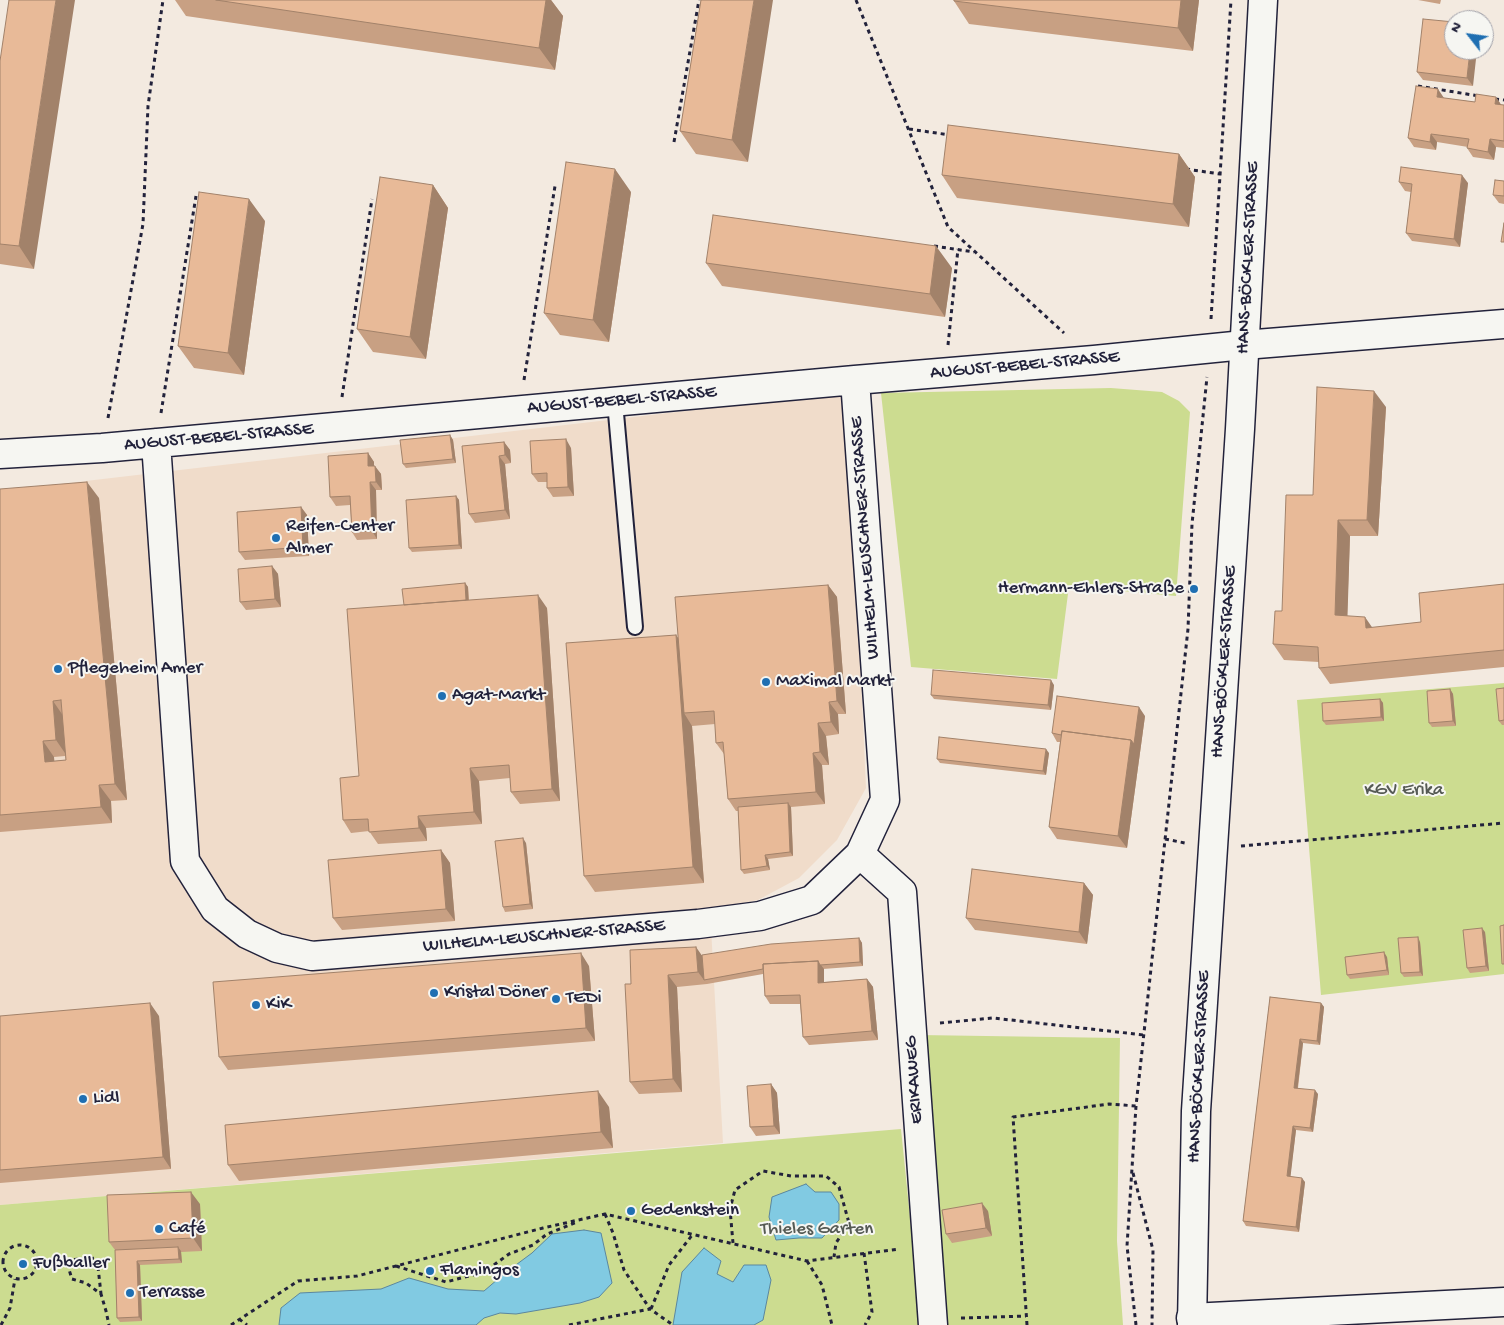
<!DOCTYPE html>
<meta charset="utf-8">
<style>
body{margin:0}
#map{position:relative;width:1504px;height:1325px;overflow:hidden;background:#f3eae0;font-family:"Gochi Hand",sans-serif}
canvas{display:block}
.north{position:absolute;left:1444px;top:10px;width:50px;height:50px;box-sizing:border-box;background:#f6f6f2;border:1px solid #a1a1a9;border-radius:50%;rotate:300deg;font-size:14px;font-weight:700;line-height:20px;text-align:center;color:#22223b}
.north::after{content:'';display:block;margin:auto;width:18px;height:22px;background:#1f6fb2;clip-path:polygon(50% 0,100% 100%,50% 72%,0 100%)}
</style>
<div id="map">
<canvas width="1504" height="1325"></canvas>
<div class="north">N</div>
</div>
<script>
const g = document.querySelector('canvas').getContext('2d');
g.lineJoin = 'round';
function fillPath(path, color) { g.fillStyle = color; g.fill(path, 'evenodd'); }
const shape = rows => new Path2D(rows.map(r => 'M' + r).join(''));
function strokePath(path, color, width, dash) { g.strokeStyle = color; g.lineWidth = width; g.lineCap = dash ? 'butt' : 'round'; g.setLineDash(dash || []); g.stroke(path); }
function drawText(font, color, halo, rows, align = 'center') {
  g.font = font + ' "Gochi Hand",sans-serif'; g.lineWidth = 4; g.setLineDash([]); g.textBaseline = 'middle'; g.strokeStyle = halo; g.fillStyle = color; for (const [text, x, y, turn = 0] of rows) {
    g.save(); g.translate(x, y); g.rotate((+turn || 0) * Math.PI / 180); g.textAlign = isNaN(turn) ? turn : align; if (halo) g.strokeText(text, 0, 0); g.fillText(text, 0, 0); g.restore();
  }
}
fillPath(shape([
 [848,392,866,788,837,840,799,878,758,900,710,910,723,1143,0,1205,0,491]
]), '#f0dcca');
fillPath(shape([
 [1111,388,1162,392,1179,401,1190,412,1176,596,1069,586,1057,679,911,667,881,393],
 [1504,683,1504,974,1321,995,1297,700],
 [919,1035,1120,1038,1117,1241,1123,1325,942,1325],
 [901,1129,921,1325,0,1325,0,1205]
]), '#ccdc90');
const water = shape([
 [806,1184,815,1192,831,1192,839,1204,839,1220,822,1238,799,1238,776,1240,769,1217,772,1197,806,1184],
 [584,1230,601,1233,612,1283,599,1297,580,1303,516,1314,500,1313,484,1318,476,1325,279,1325,281,1308,300,1293,381,1289,409,1278,448,1289,484,1291,505,1273,532,1253,552,1234,584,1230],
 [704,1248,721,1261,717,1274,733,1282,744,1265,766,1265,771,1280,763,1320,754,1325,673,1325,682,1272,704,1248]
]);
fillPath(water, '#81cae2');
strokePath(water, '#5b879f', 1);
const service = shape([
 [615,402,635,627]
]);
const minor = shape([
 [156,443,185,861,215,909,247,934,277,948,312,956,698,924,760,916,812,900,860,854,885,800,855,380],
 [0,454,102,448,855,380,1094,360,1244,345,1504,324],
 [860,854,902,892,933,1325],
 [1191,1318,1504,1302]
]);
const tertiary = shape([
 [1192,1325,1196,1111,1240,429,1263,0]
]);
strokePath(service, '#22223b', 18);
strokePath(minor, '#22223b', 31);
strokePath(tertiary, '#22223b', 31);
strokePath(shape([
 [856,0,948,227,1064,333],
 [1418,86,1479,96],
 [1495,99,1504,100],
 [909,129,950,135],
 [674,142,699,0],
 [1186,169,1220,174],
 [934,246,974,252],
 [1211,319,1231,0],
 [948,345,958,249],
 [524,380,555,186],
 [342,397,372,199],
 [161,413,196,196],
 [108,418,143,224,148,106,163,0],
 [1165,839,1185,843],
 [1241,846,1504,823],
 [940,1023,993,1018,1144,1035],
 [1133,1173,1153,1250,1152,1325],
 [605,1214,613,1233,624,1270,650,1309],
 [733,1243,730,1209,735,1190,763,1171,791,1176,826,1176,839,1187,849,1223,836,1243,834,1257],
 '3 1262a17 17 0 1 1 34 0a17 17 0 1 1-34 0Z',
 [864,1253,872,1312,865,1325],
 [66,1260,97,1258,101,1294],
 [807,1261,822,1285,832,1325],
 [38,1262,66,1260,72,1279,86,1283,101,1294,106,1311,109,1325],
 [396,1266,446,1282,484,1272,509,1254,533,1245,547,1234,577,1222],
 [651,1309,669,1265,693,1234],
 [961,1318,1026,1316],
 [239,1319,247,1325],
 [1,1325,10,1308,15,1279],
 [231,1325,298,1281,357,1276,543,1228,605,1214,807,1261,899,1249],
 [569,1325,650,1309,673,1325],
 [1027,1325,1013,1117,1109,1104,1136,1106],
 [1136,1325,1127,1246,1136,1106,1188,629,1192,524,1207,377]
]), '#22223b', 3, [4, 4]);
strokePath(service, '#f6f6f2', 14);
strokePath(minor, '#f6f6f2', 28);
strokePath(tertiary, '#f6f6f2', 28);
fillPath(shape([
 [175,0,551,0,563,16,555,70,186,16],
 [701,0,748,162,696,154,680,131],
 [1199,0,1193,51,969,24,954,1],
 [1418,0,1441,0,1440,4],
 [1454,22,1473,86,1423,80,1417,72],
 [0,61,34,269,0,264],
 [1496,97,1501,105,1504,105,1504,148,1496,147,1494,160,1473,157,1467,148,1468,147,1437,142,1436,150,1414,147,1408,138,1444,98,1475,102],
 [1179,154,1195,177,1189,227,957,198,942,175],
 [1504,181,1504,204,1499,203,1493,195],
 [1399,182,1468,183,1460,247,1412,241,1406,233,1411,192,1405,191],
 [433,185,448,208,426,359,373,352,357,329],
 [631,192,609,342,560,335,544,313],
 [265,221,244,375,194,368,178,346],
 [706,263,952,268,945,317,722,286],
 [1386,407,1378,536,1350,536,1347,616,1372,628,1421,622,1504,584,1504,667,1330,684,1319,668,1319,662,1284,660,1273,644,1313,495],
 [450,435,453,440,456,463,406,468,403,464],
 [504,442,510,450,511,463,505,464,510,519,475,523,469,514],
 [571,448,574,496,553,497,547,488,547,482,538,482,532,474],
 [368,453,374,462,374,466,381,474,382,490,376,490,377,539,357,540,352,532,350,505,336,506,330,497],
 [0,489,99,498,127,800,111,801,112,823,0,832],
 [65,756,66,760,54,761,54,757],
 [456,496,459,500,462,549,412,552,409,548],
 [301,507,307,515,309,556,245,560,239,552],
 [272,566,278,574,281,607,246,610,240,602],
 [465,583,468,587,469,600,547,608,560,801,520,804,511,792,510,778,479,781,482,824,426,828,427,841,378,844,369,831,351,833,343,820,359,776,404,605],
 [828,585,837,597,846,714,838,714,839,734,826,736,829,765,822,765,825,804,791,807,793,856,768,859,770,870,744,874,741,870,738,811,736,811,728,799,724,754,716,743,715,724,692,726,704,883,595,892,584,876,676,635,678,638],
 [1054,685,1051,710,934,699,931,695],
 [1504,688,1504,725,1502,725,1499,721],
 [1450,689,1453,694,1456,726,1432,727,1429,723],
 [1380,699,1383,703,1384,721,1326,725,1323,721],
 [1145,716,1127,848,1057,839,1049,827,1060,742,1057,742,1052,733],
 [1049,753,1046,775,940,763,937,759],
 [526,843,533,909,505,912,503,907],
 [441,850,450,863,455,921,342,930,333,918],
 [1084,883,1093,895,1087,944,975,930,966,918],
 [1485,932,1489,971,1470,973,1467,968],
 [859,938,862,943,863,966,823,969,824,982,867,979,873,987,878,1040,809,1045,803,1037,800,1004,770,1004,765,996,763,974,707,984,677,987,682,1092,639,1094,630,1082,631,984,702,955],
 [1420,942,1423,976,1404,977,1401,973],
 [1387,957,1389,975,1350,979,1347,975],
 [589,966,595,1041,228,1070,219,1057],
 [1270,997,1321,1003,1324,1007,1320,1045,1303,1043,1298,1088,1318,1094,1313,1132,1296,1130,1290,1177,1305,1182,1299,1232,1246,1226,1243,1221],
 [0,1016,159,1016,171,1169,0,1183],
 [771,1084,777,1093,780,1134,756,1136,750,1127],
 [609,1107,613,1148,239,1181,228,1165],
 [200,1204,202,1251,181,1252,182,1263,140,1265,142,1321,120,1322,117,1318,115,1250,109,1242],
 [988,1211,992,1236,952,1243,946,1234]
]), '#c8a083');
fillPath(shape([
 [56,0,75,0,34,269,19,246],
 [546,0,551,0,563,16,555,70,539,48],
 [754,0,773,0,748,162,732,140],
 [1181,0,1199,0,1193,51,1178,28],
 [1470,50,1477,50,1473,86,1467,78],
 [1438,89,1444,98,1437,97],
 [1496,97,1502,106,1495,104],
 [1431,134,1437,142,1436,150,1430,142],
 [1490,139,1496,147,1494,160,1488,152],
 [1179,154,1195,177,1189,227,1173,204],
 [615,169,631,192,609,342,593,320],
 [1462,175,1468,183,1460,247,1454,239],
 [433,185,448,208,426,359,410,337],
 [249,199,265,221,244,375,228,353],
 [936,246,952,268,945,317,930,294],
 [1374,391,1386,407,1378,536,1367,520],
 [450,435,453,440,456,463,453,459],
 [566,439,571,448,574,496,568,487],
 [504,442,510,450,511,463,505,455],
 [368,453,374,462,374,474,368,466],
 [499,456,505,464,510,519,505,510],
 [375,466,381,474,382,490,376,482],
 [87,482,99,498,127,800,115,784],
 [370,482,376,490,377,539,372,531],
 [456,496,459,500,462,549,459,545],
 [301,507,307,515,309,556,303,547],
 [1338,520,1350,536,1347,631,1335,615],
 [272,566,278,574,281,607,275,599],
 [465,583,468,587,469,613,466,609],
 [828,585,837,597,846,714,837,701],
 [538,595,547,608,560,801,552,789],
 [1365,617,1376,633,1366,628],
 [676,635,687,651,684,713,692,726,704,883,693,867],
 [1051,680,1054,685,1051,710,1048,705],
 [1450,689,1453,694,1456,726,1453,721],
 [1380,699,1383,703,1384,721,1381,717],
 [53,701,64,717,67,756,56,740],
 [829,702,838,714,839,734,831,722],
 [1139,707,1145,716,1127,848,1118,836,1131,740],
 [818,723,826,736,829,765,820,752],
 [43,741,54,757,56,778,45,762],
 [1046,749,1049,753,1046,775,1043,771],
 [813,753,822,765,825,804,816,792],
 [470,768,479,781,482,824,474,812],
 [99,785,111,801,112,823,101,807],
 [788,803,791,807,793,856,790,852],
 [418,816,426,828,427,841,419,828],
 [523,838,526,843,533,909,530,904],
 [441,850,450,863,455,921,446,909],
 [765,855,768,859,770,870,767,866],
 [1084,883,1093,895,1087,944,1079,932],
 [1482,928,1485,932,1489,971,1486,966],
 [1418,937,1420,942,1423,976,1420,972],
 [859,938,862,943,863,966,860,962],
 [696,947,705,960,704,980,698,972],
 [1384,952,1387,957,1389,975,1387,970],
 [581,953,589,966,595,1041,586,1028],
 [818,961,824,969,824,991,818,983],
 [668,975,677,987,682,1092,673,1079],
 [867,979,873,987,878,1040,872,1031],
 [150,1003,159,1016,171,1169,163,1157],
 [1321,1003,1324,1007,1320,1045,1317,1041],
 [1300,1039,1303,1043,1297,1092,1294,1088],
 [771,1084,777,1093,780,1134,774,1126],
 [1315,1090,1318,1094,1313,1132,1310,1128],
 [598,1091,609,1107,613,1148,601,1132],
 [1293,1126,1296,1130,1290,1181,1287,1176],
 [1302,1178,1305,1182,1299,1232,1296,1227],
 [191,1192,200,1204,202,1251,193,1238],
 [982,1203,988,1211,992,1236,986,1228],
 [178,1247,181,1251,182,1263,179,1259],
 [137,1261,140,1265,142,1321,139,1317]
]), '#a2826a');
const building = shape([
 [9,0,56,0,19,246,0,244,0,61,9,0],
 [216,0,546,0,539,48,216,0],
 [701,0,754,0,732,140,680,131,701,0],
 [954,0,1181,0,1178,28,954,1,954,0],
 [1423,19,1454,22,1454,50,1470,50,1467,78,1417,72,1423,19],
 [1416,86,1438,89,1437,97,1475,102,1476,94,1496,97,1495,104,1504,105,1504,141,1490,139,1488,152,1467,148,1469,139,1431,134,1430,142,1408,138,1416,86],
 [948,125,1179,154,1173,204,942,175,948,125],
 [566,162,615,169,593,320,544,313,566,162],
 [1401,167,1462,175,1454,239,1406,233,1412,184,1399,182,1401,167],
 [380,177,433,185,410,337,357,329,380,177],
 [1495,180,1504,181,1504,196,1493,195,1495,180],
 [199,192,249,199,228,353,178,346,199,192],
 [713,215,936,246,930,294,706,263,713,215],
 [1504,223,1504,242,1501,242,1504,223],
 [1317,387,1374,391,1367,520,1338,520,1335,615,1365,617,1366,628,1421,622,1419,593,1504,584,1504,650,1319,668,1318,647,1273,644,1275,611,1282,611,1286,495,1313,495,1317,387],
 [450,435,453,459,403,464,400,440,450,435],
 [566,439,568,487,547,488,547,473,532,474,530,441,566,439],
 [504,442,505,455,499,456,505,510,469,514,462,446,504,442],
 [368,453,368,466,375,466,376,482,370,482,372,531,352,532,350,496,330,497,328,456,368,453],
 [87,482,115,784,99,785,101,807,0,815,0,489,87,482],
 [61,700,66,760,45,762,43,741,56,740,53,701,61,700],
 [456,496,459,545,409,548,406,500,456,496],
 [301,507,303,547,239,552,237,512,301,507],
 [272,566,275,599,240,602,238,569,272,566],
 [465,583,466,600,404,605,402,589,465,583],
 [828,585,837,701,829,702,831,722,818,723,820,752,813,753,816,792,728,799,723,742,716,743,714,711,684,713,675,597,828,585],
 [538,595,552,789,511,792,509,765,470,768,474,812,418,816,419,828,369,832,368,819,343,820,340,778,359,776,347,609,538,595],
 [676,635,693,867,584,876,566,643,676,635],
 [933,670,1051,680,1048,705,931,695,933,670],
 [1504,688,1504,720,1499,721,1496,689,1504,688],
 [1450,689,1453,721,1429,723,1427,691,1450,689],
 [1057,696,1139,707,1134,744,1131,740,1062,731,1061,735,1052,733,1057,696],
 [1380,699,1381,717,1323,721,1322,703,1380,699],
 [1062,731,1131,740,1118,836,1049,827,1062,731],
 [939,737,1046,749,1043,771,937,759,939,737],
 [788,803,790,852,765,855,767,866,741,870,738,807,788,803],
 [523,838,530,904,503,907,495,841,523,838],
 [441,850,446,909,333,918,328,860,441,850],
 [972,869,1084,883,1079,932,966,918,972,869],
 [1504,925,1504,964,1502,964,1500,926,1504,925],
 [1482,928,1486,966,1467,968,1463,930,1482,928],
 [1418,937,1420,972,1401,973,1398,938,1418,937],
 [859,938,860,962,820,965,818,961,763,964,763,969,704,980,702,955,771,944,859,938],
 [696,947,698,972,668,975,673,1079,630,1082,625,984,631,984,630,950,696,947],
 [1384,952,1387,970,1347,975,1345,957,1384,952],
 [581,953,586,1028,219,1057,213,982,581,953],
 [818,961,818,983,867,979,872,1031,803,1037,800,995,765,996,763,964,818,961],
 [1270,997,1321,1003,1317,1041,1300,1039,1294,1088,1315,1090,1310,1128,1293,1126,1287,1176,1302,1178,1296,1227,1243,1221,1270,997],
 [150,1003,163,1157,0,1170,0,1016,150,1003],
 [771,1084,774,1126,750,1127,747,1086,771,1084],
 [598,1091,601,1132,228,1165,225,1125,598,1091],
 [191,1192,193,1238,109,1242,107,1195,191,1192],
 [982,1203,986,1228,946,1234,942,1210,982,1203],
 [178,1247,179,1259,137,1261,139,1317,117,1318,115,1250,178,1247]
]);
fillPath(building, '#e8ba98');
strokePath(building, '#a2826a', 1);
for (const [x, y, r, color] of [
 [276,538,5,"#1f6fb2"],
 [1194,589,5,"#1f6fb2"],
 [58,669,5,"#1f6fb2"],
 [766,682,5,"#1f6fb2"],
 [442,696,5,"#1f6fb2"],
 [434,993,5,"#1f6fb2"],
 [556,999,5,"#1f6fb2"],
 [256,1005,5,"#1f6fb2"],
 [83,1099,5,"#1f6fb2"],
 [631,1211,5,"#1f6fb2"],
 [159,1229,5,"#1f6fb2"],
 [23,1264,5,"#1f6fb2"],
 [430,1271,5,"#1f6fb2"],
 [130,1293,5,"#1f6fb2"]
]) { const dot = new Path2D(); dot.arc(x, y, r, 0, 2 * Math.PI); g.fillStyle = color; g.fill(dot); strokePath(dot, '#f6f6f2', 2); }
drawText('19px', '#22223b', '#f6f6f2', [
 ["HANS-BÖCKLER-STRASSE",1249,258,-87],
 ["AUGUST-BEBEL-STRASSE",1025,366,-5],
 ["AUGUST-BEBEL-STRASSE",622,401,-5],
 ["AUGUST-BEBEL-STRASSE",219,438,-5],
 ["WILHELM-LEUSCHNER-STRASSE",866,538,-94],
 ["HANS-BÖCKLER-STRASSE",1225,662,-86],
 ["WILHELM-LEUSCHNER-STRASSE",544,937,-5],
 ["HANS-BÖCKLER-STRASSE",1200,1067,-87],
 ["ERIKAWEG",915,1080,-94]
]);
drawText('19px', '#22223b', '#f6f6f2', [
 ["Reifen-Center",286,527],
 ["Almer",286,549],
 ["Hermann-Ehlers-Straße",1184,589,"right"],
 ["Pflegeheim Amer",68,669],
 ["Maximal Markt",776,682],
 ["Agat-Markt",452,696],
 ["Kristal Döner",444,993],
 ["TEDi",566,999],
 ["KiK",266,1005],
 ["Lidl",93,1099],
 ["Gedenkstein",641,1211],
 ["Café",169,1229],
 ["Fußballer",33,1264],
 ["Flamingos",440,1271],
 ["Terrasse",140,1293]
], 'left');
drawText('19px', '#555a54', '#f6f6f2', [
 ["KGV Erika",1404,791],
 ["Thieles Garten",817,1230]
]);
</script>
